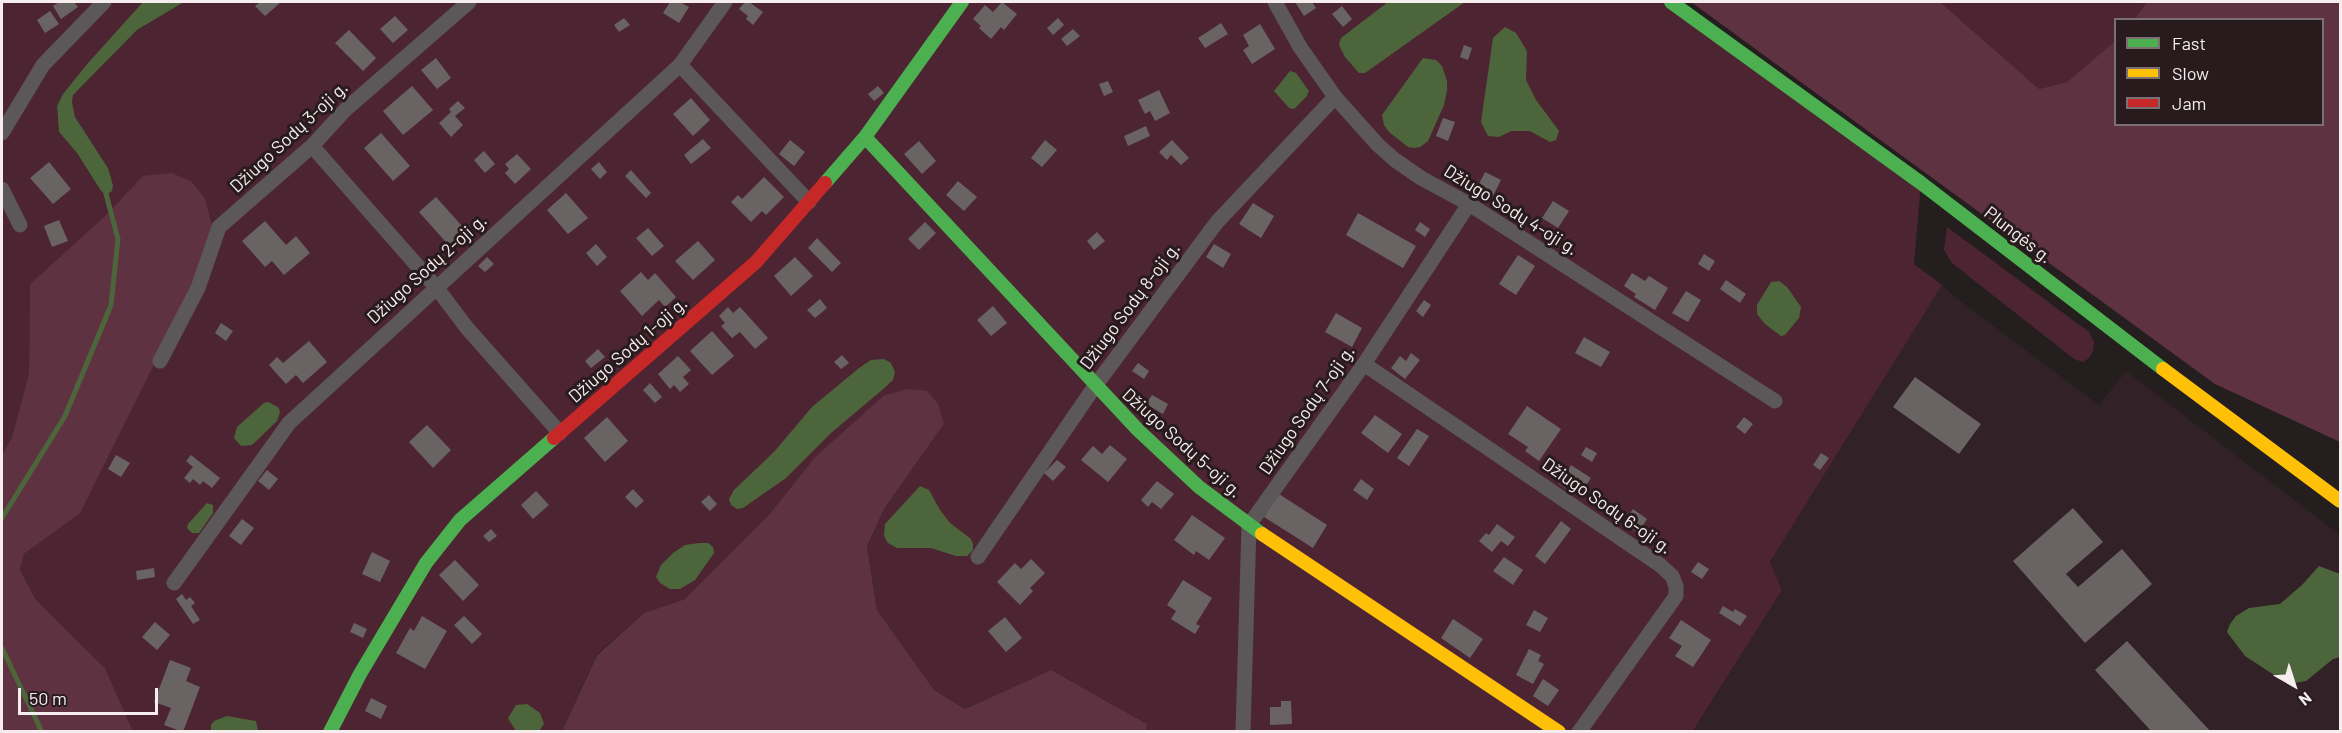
<!DOCTYPE html>
<meta charset="utf-8">
<style>
body{margin:0}
#map{position:relative;width:2342px;height:733px;overflow:hidden;background:#241e1f;font-family:Barlow,sans-serif}
canvas{display:block}
.frame{position:absolute;inset:0;border:3px solid #f6edef;pointer-events:none}
.legend{position:absolute;left:2114px;top:18px;width:210px;height:108px;box-sizing:border-box;background:#271b1e;border:2px solid #7a6f72;margin:0;padding:8px 10px;list-style:none;font-size:18px;color:#f6edef}
.legend li{display:flex;align-items:center;gap:12px;height:30px}
.legend b{width:30px;border:2px solid #7a6f72}
.north{position:absolute;left:2264px;top:655px;width:60px;height:60px;-webkit-text-stroke:4px #271b1e;paint-order:stroke;rotate:141deg;font-size:16px;font-weight:700;line-height:24px;text-align:center;color:#f6edef}
.north::after{content:'';display:block;margin:auto;width:21px;height:27px;background:#f6edef;clip-path:polygon(50% 0,100% 100%,50% 72%,0 100%)}
.scale{position:absolute;left:18px;top:688px;width:140px;height:27px;box-sizing:border-box;border:3px solid #f6edef;border-top:0;padding-left:8px;font-size:18px;line-height:21px;white-space:nowrap;color:#f6edef;-webkit-text-stroke:4px #271b1e;paint-order:stroke}
</style>
<div id="map">
<canvas width="2342" height="733"></canvas>
<div class="frame"></div>
<ul class="legend">
<li><b style="height:8px;background:#4caf50"></b>Fast</li>
<li><b style="height:8px;background:#ffc107"></b>Slow</li>
<li><b style="height:8px;background:#c62828"></b>Jam</li>
</ul>
<div class="north">N</div>
<div class="scale">50 m</div>
</div>
<script>
const g = document.querySelector('canvas').getContext('2d');
g.lineJoin = 'round';
function fillPath(path, color) { g.fillStyle = color; g.fill(path, 'evenodd'); }
const shape = rows => new Path2D(rows.map(r => 'M' + r).join(''));
function strokePath(path, color, width, dash) { g.strokeStyle = color; g.lineWidth = width; g.lineCap = dash ? 'butt' : 'round'; g.setLineDash(dash || []); g.stroke(path); }
function drawText(font, color, halo, rows, align = 'center') {
  g.font = font + ' Barlow,sans-serif'; g.lineWidth = 6; g.setLineDash([]); g.textBaseline = 'middle'; g.strokeStyle = halo; g.fillStyle = color; for (const [text, x, y, turn = 0] of rows) {
    g.save(); g.translate(x, y); g.rotate((+turn || 0) * Math.PI / 180); g.textAlign = isNaN(turn) ? turn : align; if (halo) g.strokeText(text, 0, 0); g.fillText(text, 0, 0); g.restore();
  }
}
fillPath(shape([
 [1942,285,1955,297,2099,405,2126,371,2340,535,2340,731,1693,732,1782,590,1770,562]
]), '#322126');
fillPath(shape([
 [2,2,143,2,63,94,57,106,59,132,77,153,101,191,113,185,108,168,75,117,72,102,73,95,137,30,184,2,1671,2,1921,183,1914,264,1942,285,1770,562,1782,590,1693,731,1146,731,1147,724,1051,670,965,709,934,690,877,610,867,548,884,509,944,424,883,396,815,457,768,516,685,599,644,613,597,654,562,731,133,731,105,668,36,600,20,570,24,554,80,512,212,225,205,198,192,182,143,177,106,215,30,284,29,373,12,437,2,455],
 [1940,2,2147,2,2135,19,2116,20,2115,41,2067,82,2039,89],
 [1947,227,2089,332,2094,342,2093,351,2089,358,2083,362,2074,359,1952,263,1944,250]
]), '#4d2532');
fillPath(shape([
 [1691,2,1940,2,2039,89,2067,82,2115,41,2116,124,2322,124,2322,20,2135,19,2147,2,2340,2,2340,442,2215,384],
 [172,173,192,182,205,198,212,225,195,282,80,513,24,554,20,570,36,600,105,668,133,731,2,732,2,455,12,437,29,373,30,284,106,215,143,176],
 [907,389,927,391,938,404,944,424,884,509,867,547,877,610,934,690,965,709,1051,670,1147,724,1146,731,562,731,597,655,644,613,685,599,768,516,815,457,883,396]
]), '#5f3241');
fillPath(shape([
 [143,2,184,2,137,30,73,95,72,102,75,117,108,168,113,185,112,191,107,194,101,191,77,153,59,132,57,106,63,94,89,62],
 [1388,2,1465,2,1365,73,1359,73,1345,57,1339,45,1341,38],
 [1505,27,1516,33,1527,51,1526,80,1536,100,1559,131,1556,140,1550,142,1530,131,1511,131,1499,137,1488,136,1481,122,1493,38],
 [1423,58,1436,60,1442,66,1447,81,1447,91,1444,105,1428,141,1420,147,1414,148,1408,147,1389,132,1384,125,1382,115],
 [1290,71,1296,73,1309,91,1306,97,1294,109,1289,108,1274,91],
 [1779,281,1787,287,1801,307,1799,318,1785,335,1781,336,1765,324,1757,314,1757,305,1771,282],
 [884,359,891,363,895,372,893,380,882,390,831,433,786,478,743,508,737,509,731,505,729,499,734,490,774,452,812,407,859,368,871,360],
 [268,402,278,407,280,412,277,421,252,445,241,446,234,438,237,427,264,403],
 [920,486,929,490,940,510,950,523,971,539,973,544,973,550,967,556,956,556,931,548,897,548,888,543,884,536,885,524],
 [207,503,213,505,213,513,199,533,192,533,187,528,188,524],
 [699,543,708,543,713,547,714,553,695,580,680,589,670,589,660,583,656,577,661,565,673,553,685,545],
 [2319,566,2340,574,2340,657,2333,659,2306,681,2288,684,2245,656,2227,632,2230,624,2236,616,2249,608,2280,604,2302,585],
 [527,704,540,713,544,724,539,731,516,731,508,718,516,705],
 [227,716,256,721,258,731,211,731,211,725,214,721]
]), '#4d653b');
strokePath(shape([
 [2,518,65,416,111,305,118,239,105,190],
 [2,648,42,732]
]), '#4d653b', 5);
fillPath(shape([
 [59,2,74,2,78,7,61,19,53,6],
 [260,2,281,2,265,16,255,6],
 [670,2,680,2,689,7,679,23,663,13],
 [745,2,749,2,763,12,753,25,746,19,748,16,739,9],
 [1002,2,1017,14,1004,30,1001,27,991,39,979,28,981,26,973,19,985,5,993,12],
 [1295,2,1312,2,1316,8,1304,16],
 [1342,6,1352,19,1343,27,1332,14],
 [50,11,59,24,45,33,37,20],
 [395,16,408,30,393,43,380,29],
 [624,18,630,25,619,32,614,25],
 [1058,18,1064,25,1053,35,1047,28],
 [1221,23,1228,34,1205,48,1198,38],
 [1260,24,1275,49,1252,64,1243,50,1249,46,1243,35],
 [1073,29,1080,36,1067,46,1061,39],
 [349,30,376,58,363,71,335,43],
 [1464,45,1472,48,1468,60,1460,57],
 [436,58,451,78,437,89,421,70],
 [1108,81,1113,92,1104,96,1099,84],
 [412,86,433,110,403,135,383,111],
 [878,86,884,93,874,101,868,94],
 [1159,90,1170,113,1155,121,1150,111,1145,114,1138,100],
 [691,98,710,120,693,136,673,114],
 [458,101,465,108,455,116,463,125,451,137,439,123,451,112,449,109],
 [1443,118,1455,122,1448,141,1436,136],
 [1146,126,1150,136,1128,146,1124,136],
 [381,133,410,166,393,181,364,148],
 [703,139,711,148,691,164,684,155],
 [790,140,805,152,794,166,779,154],
 [1045,140,1057,150,1042,167,1031,158],
 [1172,140,1189,158,1181,165,1171,155,1167,160,1159,152],
 [919,141,936,161,922,174,904,154],
 [484,151,495,164,485,173,474,160],
 [517,154,531,169,515,184,505,173,509,169,505,164],
 [49,162,71,189,53,204,30,178],
 [599,162,607,172,600,179,591,169],
 [631,170,651,193,646,198,625,176],
 [1485,172,1501,180,1492,198,1476,190],
 [764,177,784,197,766,215,762,211,751,222,731,202,738,195,742,199],
 [958,181,977,197,964,211,946,195],
 [566,193,588,218,568,234,547,210],
 [436,197,470,235,453,250,419,212],
 [1553,201,1569,211,1558,228,1542,218],
 [1506,202,1513,206,1508,216,1500,211],
 [1253,203,1274,216,1261,238,1239,224],
 [1358,213,1416,246,1403,268,1346,235],
 [59,220,68,241,52,247,44,226],
 [265,221,286,245,296,236,310,253,284,275,272,261,265,267,242,241],
 [925,222,936,233,919,250,908,239],
 [1420,222,1430,229,1425,237,1415,230],
 [648,228,664,246,652,256,636,238],
 [1097,232,1105,241,1094,250,1087,241],
 [817,238,841,263,832,272,808,248],
 [698,241,715,260,693,280,675,261],
 [596,244,607,257,597,266,586,253],
 [1214,244,1231,254,1223,268,1206,257],
 [1704,254,1715,261,1709,271,1698,264],
 [1518,255,1535,266,1516,295,1499,284],
 [487,257,494,264,485,272,478,266],
 [795,257,813,276,791,296,774,276],
 [641,272,648,280,655,273,676,297,665,307,659,300,642,316,620,291],
 [1632,273,1645,281,1649,276,1668,288,1655,310,1634,297,1636,294,1624,286],
 [1726,280,1746,294,1740,303,1720,289],
 [1686,291,1701,300,1688,322,1672,313],
 [820,299,827,308,815,318,807,310],
 [1424,300,1431,305,1423,317,1416,311],
 [993,306,1007,323,991,336,977,320],
 [728,307,733,313,740,307,768,338,755,349,740,332,732,338,721,326,725,323,719,316],
 [1336,313,1362,328,1352,347,1325,332],
 [221,323,233,331,226,341,215,333],
 [712,331,734,356,712,375,690,351],
 [1584,337,1610,352,1601,367,1575,353],
 [309,341,327,362,303,383,296,375,286,384,269,365,277,357,283,363],
 [598,349,605,357,591,368,585,361],
 [1411,353,1420,360,1405,379,1391,368,1400,356,1406,361],
 [842,355,849,363,841,369,834,362],
 [678,356,691,370,683,377,689,384,680,392,674,385,670,389,658,374],
 [1138,363,1149,371,1144,379,1132,371],
 [1915,377,1981,424,1959,454,1893,407],
 [650,383,662,397,655,403,643,390],
 [1152,395,1168,404,1163,414,1146,404],
 [1527,406,1561,429,1539,461,1525,451,1528,447,1508,434],
 [1375,415,1402,434,1388,453,1361,433],
 [607,417,628,441,605,462,584,438],
 [1744,417,1753,424,1745,434,1736,427],
 [427,425,451,450,433,468,409,442],
 [1417,429,1429,436,1409,466,1397,458],
 [1110,445,1127,459,1108,482,1081,460,1093,446,1102,454],
 [1586,447,1597,453,1592,462,1581,455],
 [1821,453,1829,458,1820,470,1813,465],
 [116,455,130,463,121,477,108,469],
 [191,455,220,478,212,488,203,481,200,485,193,479,190,483,184,478,193,467,186,461],
 [1057,460,1066,467,1053,481,1044,473],
 [1571,465,1591,478,1583,490,1572,484,1568,490,1559,484],
 [267,470,278,479,269,490,258,481],
 [1361,479,1374,489,1367,500,1353,490],
 [1157,481,1174,494,1161,509,1152,502,1148,507,1141,500],
 [633,489,644,501,636,508,625,497],
 [536,491,549,505,533,519,521,505],
 [1279,494,1327,525,1313,548,1264,517],
 [709,495,717,504,710,511,701,502],
 [2073,508,2103,542,2066,574,2078,587,2122,549,2152,584,2085,643,2013,561],
 [1633,509,1647,519,1638,533,1623,523],
 [1192,515,1225,538,1209,560,1196,551,1194,555,1174,540],
 [242,519,254,528,241,545,229,536],
 [1561,521,1571,529,1545,564,1535,556],
 [1497,524,1515,537,1508,546,1501,541,1492,552,1479,541,1486,533,1489,535],
 [491,529,497,536,489,542,483,536],
 [372,552,390,561,380,582,362,574],
 [1504,557,1523,570,1513,585,1493,571],
 [1031,559,1045,573,1030,588,1033,591,1020,605,997,582,1015,563,1021,569],
 [455,560,479,585,463,601,439,575],
 [1698,562,1709,569,1702,579,1691,572],
 [154,568,155,577,137,580,136,571],
 [1183,580,1212,598,1196,624,1200,626,1195,634,1171,619,1176,611,1167,605],
 [182,594,186,600,190,597,195,603,191,606,200,620,193,624,176,599],
 [1723,606,1733,612,1735,609,1747,616,1740,626,1719,613],
 [1534,610,1548,618,1540,632,1526,625],
 [422,616,447,631,425,669,396,653,410,628,414,631],
 [464,616,482,634,472,644,454,625],
 [1005,617,1022,638,1006,652,988,631],
 [1453,619,1483,639,1470,658,1441,638],
 [1681,620,1711,640,1693,667,1675,656,1682,646,1669,638],
 [155,622,170,635,157,650,142,637],
 [354,623,367,629,363,638,350,632],
 [2127,641,2211,732,2152,732,2095,670],
 [1529,649,1541,655,1538,661,1544,664,1533,684,1516,675],
 [170,660,191,668,186,681,200,687,183,732,164,725,171,708,154,702],
 [1543,679,1559,690,1548,706,1533,696],
 [371,698,387,706,381,719,365,711],
 [1281,701,1291,701,1292,724,1270,725,1270,707,1281,707]
]), '#696364');
strokePath(shape([
 [1275,2,1300,47,1335,97,1378,145,1395,160,1421,178,1469,204,1775,401],
 [680,65,809,202],
 [2,133,43,65,104,2],
 [312,146,436,287,467,328,560,433],
 [2,189,20,225],
 [160,361,198,288,219,227,312,146,346,109,469,2],
 [1364,364,1660,565,1672,576,1676,586,1676,596,1579,732],
 [978,557,1095,386,1217,222,1335,97],
 [174,583,289,423,680,65,725,2],
 [1243,732,1249,525,1364,364,1469,204]
]), '#5c5758', 15);
strokePath(shape([
 [1671,2,1921,183,2163,369],
 [865,137,1138,430,1199,487,1262,534],
 [825,183,865,137,962,2],
 [330,732,360,674,426,563,460,520,554,438]
]), '#4caf50', 14);
strokePath(shape([
 [2163,369,2340,501],
 [1262,534,1559,732]
]), '#ffc107', 14);
strokePath(shape([
 [554,438,756,262,825,183]
]), '#c62828', 14);
drawText('18px', '#f6edef', '#271b1e', [
 ["Džiugo Sodų 3-oji g.",289,137,-43],
 ["Džiugo Sodų 4-oji g.",1511,210,32],
 ["Plungės g.",2018,235,38],
 ["Džiugo Sodų 2-oji g.",427,269,-42],
 ["Džiugo Sodų 8-oji g.",1130,306,-53],
 ["Džiugo Sodų 1-oji g.",628,350,-41],
 ["Džiugo Sodų 7-oji g.",1307,410,-55],
 ["Džiugo Sodų 5-oji g.",1182,443,42],
 ["Džiugo Sodų 6-oji g.",1607,506,35]
]);
</script>
